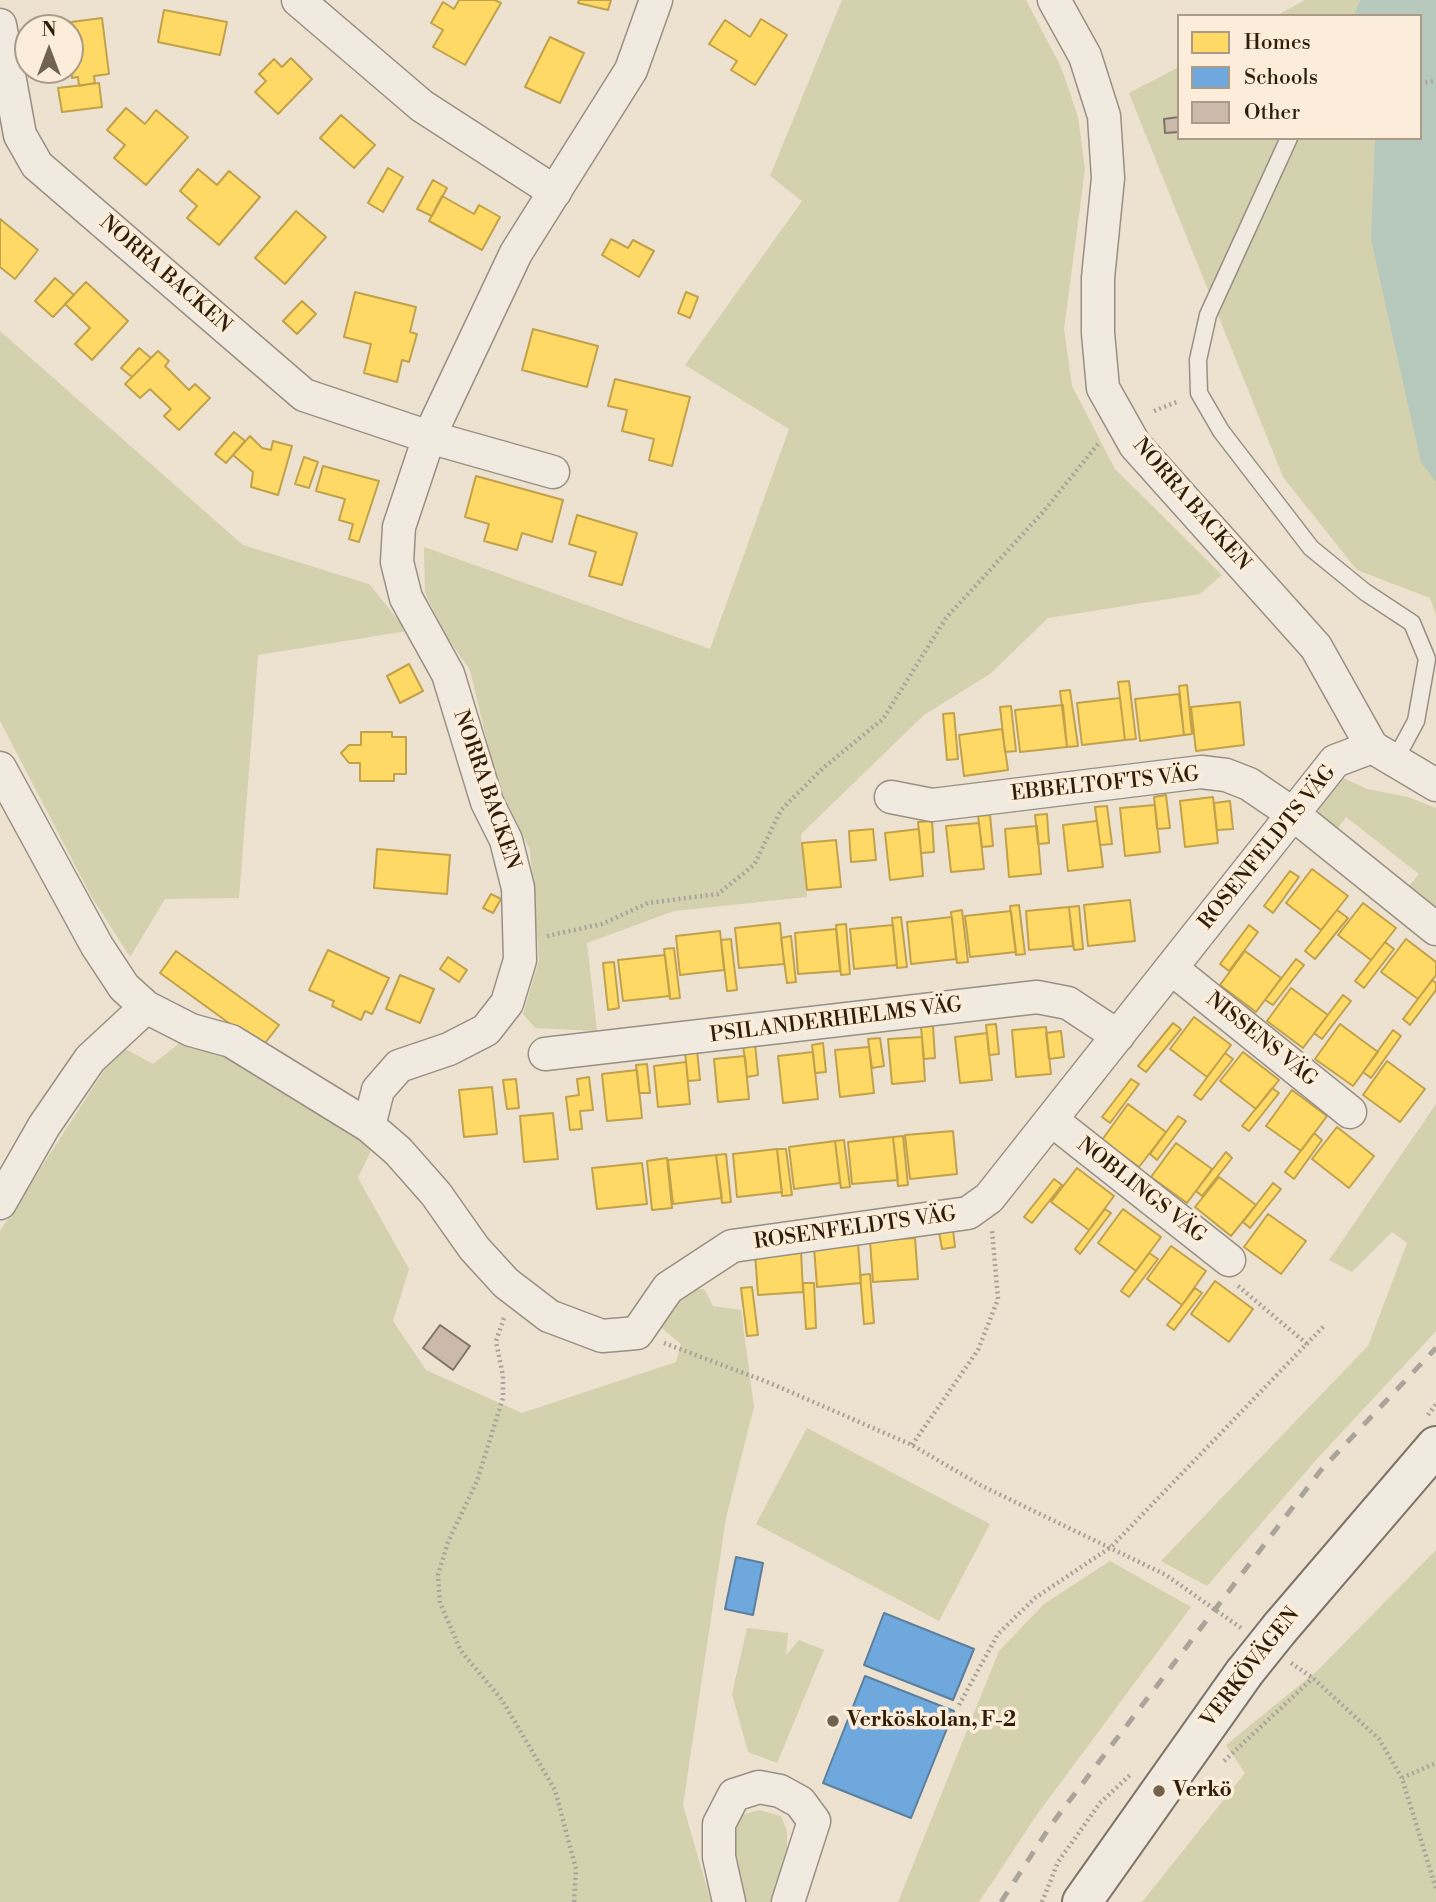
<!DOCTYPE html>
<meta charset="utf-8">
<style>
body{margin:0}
#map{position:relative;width:1436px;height:1902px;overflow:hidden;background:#ede1d0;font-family:"Libre Bodoni",serif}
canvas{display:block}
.legend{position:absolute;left:1177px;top:14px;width:245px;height:126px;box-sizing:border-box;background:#fbedd9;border:2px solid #aa9a86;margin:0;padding:9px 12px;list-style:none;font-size:21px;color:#301e09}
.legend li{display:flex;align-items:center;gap:14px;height:35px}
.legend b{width:35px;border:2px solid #aa9a86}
.north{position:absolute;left:14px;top:14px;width:70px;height:70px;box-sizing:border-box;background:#fbedd9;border:2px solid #aa9a86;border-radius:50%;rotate:0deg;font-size:19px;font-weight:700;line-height:28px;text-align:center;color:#301e09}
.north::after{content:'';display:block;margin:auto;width:24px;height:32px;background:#72624f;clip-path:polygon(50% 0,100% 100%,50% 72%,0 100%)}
</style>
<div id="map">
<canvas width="1436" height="1902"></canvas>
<ul class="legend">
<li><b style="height:19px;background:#ffd966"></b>Homes</li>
<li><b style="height:19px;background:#6fa8dc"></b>Schools</li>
<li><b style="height:19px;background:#ccb9aa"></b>Other</li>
</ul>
<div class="north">N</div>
</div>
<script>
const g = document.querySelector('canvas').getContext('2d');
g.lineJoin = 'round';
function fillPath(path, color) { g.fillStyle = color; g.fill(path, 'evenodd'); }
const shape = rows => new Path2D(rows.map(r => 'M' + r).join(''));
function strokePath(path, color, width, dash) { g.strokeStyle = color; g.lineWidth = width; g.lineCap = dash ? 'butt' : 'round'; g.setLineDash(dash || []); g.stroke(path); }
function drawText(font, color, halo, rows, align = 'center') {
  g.font = font + ' "Libre Bodoni",serif'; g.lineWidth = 7; g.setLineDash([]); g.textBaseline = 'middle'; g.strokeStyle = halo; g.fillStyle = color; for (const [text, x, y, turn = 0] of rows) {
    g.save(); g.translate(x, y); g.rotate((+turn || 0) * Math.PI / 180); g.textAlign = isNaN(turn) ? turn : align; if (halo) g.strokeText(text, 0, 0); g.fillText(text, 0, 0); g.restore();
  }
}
fillPath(shape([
 [842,0,1026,0,1061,67,1078,117,1085,169,1064,329,1072,386,1115,469,1222,575,1200,594,1048,618,990,674,924,715,801,834,807,897,674,911,587,943,597,1031,535,1028,523,1014,539,960,530,850,496,779,470,670,445,634,425,593,424,547,710,649,789,429,685,365,802,201,770,176],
 [1305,0,1360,0,1354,16,1276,16],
 [1179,67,1179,138,1420,138,1436,197,1436,615,1430,598,1357,570,1283,477,1129,93],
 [0,331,243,545,369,584,407,631,258,655,239,898,165,899,130,957,90,894,0,721],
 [1341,777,1367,789,1408,797,1436,808,1436,910,1408,887,1419,874,1346,817,1333,835,1319,820,1319,807],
 [181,1042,235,1058,374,1144,358,1178,409,1269,393,1321,426,1370,522,1413,676,1362,681,1344,658,1325,684,1289,704,1289,713,1306,741,1310,754,1407,726,1518,683,1805,711,1902,0,1902,0,1231,120,1046,153,1064],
 [1436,1104,1436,1331,1315,1461,1207,1586,1161,1561,1368,1346,1407,1243,1392,1232,1352,1272,1329,1260],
 [807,1428,990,1524,939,1621,756,1524],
 [1436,1550,1436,1902,1142,1902,1245,1773,1226,1745,1317,1671],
 [1110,1561,1191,1607,1038,1813,979,1902,898,1902,999,1651,1044,1604],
 [747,1628,788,1633,786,1655,799,1640,824,1650,777,1763,748,1752,732,1694],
 [759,1810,781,1816,787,1831,787,1865,774,1902,740,1902,733,1867,734,1837,741,1815]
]), '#d4d1ae');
fillPath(shape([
 [1360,0,1436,0,1436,482,1421,462,1371,240,1375,138,1420,138,1420,16,1354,16]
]), '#b6c9bc');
const homes = shape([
 [459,0,495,0,501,3,465,65,433,47,443,30,431,23,443,2,454,9,459,0],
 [579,0,611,0,608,10,578,3,579,0],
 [164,10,227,22,220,55,158,42,164,10],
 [102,18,109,74,94,76,95,83,79,86,78,77,72,78,70,28,65,28,64,23,102,18],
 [761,19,787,35,755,85,731,70,737,61,709,44,725,20,750,37,761,19],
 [550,37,584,53,560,103,525,87,550,37],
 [291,58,312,79,278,114,255,92,266,81,259,74,274,59,282,67,291,58],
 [99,83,102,107,62,112,58,88,99,83],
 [126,108,145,124,156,110,188,137,146,185,114,158,125,145,107,130,126,108],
 [341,115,375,145,354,168,320,138,341,115],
 [388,168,403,177,383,212,368,203,388,168],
 [198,169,217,185,229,171,260,197,219,245,187,218,197,206,180,191,198,169],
 [433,180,447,188,432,216,417,209,433,180],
 [442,196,474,214,479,205,500,217,482,250,429,221,442,196],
 [296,211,326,237,285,284,255,258,296,211],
 [0,219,38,250,15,279,0,267,0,219],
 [611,239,628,248,633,240,654,251,639,277,602,255,611,239],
 [55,278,74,295,53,317,35,301,55,278],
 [86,282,128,321,92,360,75,344,90,328,65,304,86,282],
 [355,292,416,307,410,332,417,334,409,362,402,360,397,382,364,373,371,344,344,337,355,292],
 [686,292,698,297,690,318,678,313,686,292],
 [302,301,316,314,297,334,283,321,302,301],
 [533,329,598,346,587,387,522,370,533,329],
 [139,348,151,358,132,377,121,368,139,348],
 [158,351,169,361,165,366,189,390,195,384,210,398,179,430,164,416,171,409,150,389,140,398,125,384,158,351],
 [615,379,690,397,672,466,649,460,654,439,622,431,627,410,608,406,615,379],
 [234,432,245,441,226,463,215,454,234,432],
 [250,436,262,448,271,450,273,441,292,446,278,495,251,487,253,472,233,455,250,436],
 [304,457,318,462,309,488,295,484,304,457],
 [323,466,379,481,359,542,349,539,353,524,339,520,345,499,316,491,323,466],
 [476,476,563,500,552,542,522,533,517,550,484,541,489,524,465,517,476,476],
 [577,515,637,533,622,585,589,576,596,552,569,544,577,515],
 [409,664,423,691,400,703,387,676,409,664],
 [1129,681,1136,739,1125,740,1118,682,1129,681],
 [1187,685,1192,734,1184,735,1179,686,1187,685],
 [1070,690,1078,746,1067,747,1060,691,1070,690],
 [1179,694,1184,735,1140,741,1135,699,1179,694],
 [1120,698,1125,740,1082,745,1077,703,1120,698],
 [1240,702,1244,745,1196,751,1191,707,1240,702],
 [1063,705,1067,747,1020,752,1015,710,1063,705],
 [1011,706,1016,751,1005,752,1000,707,1011,706],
 [954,713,958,759,947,760,943,714,954,713],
 [1002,729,1008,770,964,776,959,735,1002,729],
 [361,732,392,732,392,737,406,737,406,774,394,774,394,781,360,781,360,763,349,763,341,753,349,745,361,745,361,732],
 [1166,795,1170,828,1157,829,1154,797,1166,795],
 [1213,797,1218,843,1185,847,1180,801,1213,797],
 [1230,801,1233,829,1217,830,1214,803,1230,801],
 [1155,805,1160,852,1125,856,1120,808,1155,805],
 [1107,806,1112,844,1100,845,1095,807,1107,806],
 [1047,814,1049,843,1038,844,1035,815,1047,814],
 [990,815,993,846,982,847,978,816,990,815],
 [932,821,934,852,921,853,918,822,932,821],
 [1097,821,1103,867,1068,871,1063,825,1097,821],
 [979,823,984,869,951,872,946,826,979,823],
 [1037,826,1041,874,1009,877,1005,829,1037,826],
 [873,829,876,860,851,862,849,831,873,829],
 [919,829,923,876,890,880,885,833,919,829],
 [836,840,841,887,807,890,802,843,836,840],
 [377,849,450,855,447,894,374,888,377,849],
 [1312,869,1348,896,1321,930,1286,903,1312,869],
 [1290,871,1299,877,1273,913,1264,906,1290,871],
 [491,894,501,899,493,913,483,908,491,894],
 [1130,900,1135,941,1088,946,1084,905,1130,900],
 [1363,903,1396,928,1371,960,1338,935,1363,903],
 [1019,905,1025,954,1016,955,1010,906,1019,905],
 [1079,906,1083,949,1074,950,1069,907,1079,906],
 [1069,907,1073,946,1029,950,1026,911,1069,907],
 [962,910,968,962,957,963,951,912,962,910],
 [1337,910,1348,918,1315,959,1305,951,1337,910],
 [1011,911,1016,952,970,957,965,916,1011,911],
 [901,917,907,967,897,968,892,918,901,917],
 [952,917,956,959,911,964,907,922,952,917],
 [780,923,784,964,739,968,735,928,780,923],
 [846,924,850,974,841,975,836,925,846,924],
 [893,925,897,965,854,969,850,929,893,925],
 [1249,925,1258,932,1229,971,1220,964,1249,925],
 [836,929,840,971,798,974,795,933,836,929],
 [720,931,724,970,680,975,676,936,720,931],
 [791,936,796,982,787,983,781,938,791,936],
 [731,939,737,990,727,991,721,940,731,939],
 [1406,939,1436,962,1436,975,1418,999,1381,972,1406,939],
 [1385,942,1394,949,1364,988,1355,981,1385,942],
 [674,948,680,998,670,999,664,949,674,948],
 [328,950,389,978,372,1014,365,1011,361,1020,332,1006,334,1001,309,990,328,950],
 [176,951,279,1025,262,1047,160,973,176,951],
 [1245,951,1281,978,1256,1012,1220,985,1245,951],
 [665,955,670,996,623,1001,618,960,665,955],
 [448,957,467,970,459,982,440,969,448,957],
 [1296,959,1304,965,1273,1005,1265,1000,1296,959],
 [614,962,619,1008,608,1010,603,963,614,962],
 [400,975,434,989,420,1023,386,1009,400,975],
 [1432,980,1436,983,1436,990,1410,1025,1403,1019,1432,980],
 [1291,988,1328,1015,1303,1048,1267,1021,1291,988],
 [1343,995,1351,1001,1322,1039,1314,1033,1343,995],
 [1194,1017,1231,1045,1207,1077,1170,1049,1194,1017],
 [1173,1023,1181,1029,1146,1072,1138,1066,1173,1023],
 [996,1024,999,1054,989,1055,986,1025,996,1024],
 [1340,1024,1378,1052,1353,1086,1315,1059,1340,1024],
 [933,1026,935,1058,924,1059,921,1027,933,1026],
 [1046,1027,1051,1074,1016,1077,1012,1030,1046,1027],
 [1393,1030,1401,1036,1371,1078,1363,1072,1393,1030],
 [1061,1031,1064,1057,1049,1059,1046,1033,1061,1031],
 [987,1033,992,1080,960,1083,955,1037,987,1033],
 [922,1037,925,1081,892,1084,888,1039,922,1037],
 [880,1038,884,1066,872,1068,868,1039,880,1038],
 [755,1043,758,1075,747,1077,743,1045,755,1043],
 [823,1043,826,1072,815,1073,812,1045,823,1043],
 [869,1047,874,1093,840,1097,835,1050,869,1047],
 [697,1050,700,1080,688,1081,685,1052,697,1050],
 [813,1052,818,1099,783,1103,778,1056,813,1052],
 [1243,1052,1279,1080,1256,1109,1220,1081,1243,1052],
 [1225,1053,1233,1059,1201,1100,1194,1095,1225,1053],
 [745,1056,749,1099,718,1102,714,1059,745,1056],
 [1387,1061,1425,1089,1400,1122,1363,1095,1387,1061],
 [686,1062,690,1104,658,1107,654,1066,686,1062],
 [647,1064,650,1093,639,1093,636,1065,647,1064],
 [637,1070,642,1118,607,1121,602,1074,637,1070],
 [589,1077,593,1110,580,1111,582,1129,570,1130,566,1097,579,1095,577,1079,589,1077],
 [516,1079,519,1108,507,1109,503,1080,516,1079],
 [1131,1079,1139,1084,1110,1123,1102,1117,1131,1079],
 [492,1087,497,1134,464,1137,459,1090,492,1087],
 [1272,1088,1279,1093,1249,1131,1242,1126,1272,1088],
 [1292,1090,1327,1116,1301,1151,1266,1126,1292,1090],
 [1128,1104,1166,1132,1139,1167,1102,1140,1128,1104],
 [553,1113,558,1159,524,1162,520,1116,553,1113],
 [1178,1116,1186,1121,1157,1160,1150,1154,1178,1116],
 [1337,1127,1374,1156,1349,1188,1312,1159,1337,1127],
 [953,1131,957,1174,910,1179,905,1135,953,1131],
 [1314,1133,1322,1140,1294,1179,1285,1172,1314,1133],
 [903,1136,908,1185,898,1186,893,1137,903,1136],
 [893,1137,898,1180,852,1184,848,1142,893,1137],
 [844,1140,850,1187,841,1188,835,1141,844,1140],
 [835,1141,840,1183,794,1189,789,1147,835,1141],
 [1176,1143,1212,1169,1187,1203,1151,1177,1176,1143],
 [777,1149,782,1192,737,1197,733,1154,777,1149],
 [777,1149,786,1149,792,1195,782,1196,777,1149],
 [1226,1152,1232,1158,1202,1196,1196,1191,1226,1152],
 [726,1154,731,1202,722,1203,716,1155,726,1154],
 [716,1155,722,1198,673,1204,668,1160,716,1155],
 [667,1158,672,1208,652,1210,647,1161,667,1158],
 [642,1163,647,1204,597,1209,592,1168,642,1163],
 [1077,1168,1114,1196,1089,1230,1051,1202,1077,1168],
 [1219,1177,1256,1205,1231,1236,1195,1207,1219,1177],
 [1054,1179,1062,1185,1032,1223,1024,1217,1054,1179],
 [1273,1183,1281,1189,1250,1228,1243,1222,1273,1183],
 [1105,1209,1111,1213,1080,1254,1075,1249,1105,1209],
 [1123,1209,1161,1237,1136,1271,1098,1243,1123,1209],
 [1268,1214,1306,1241,1281,1274,1244,1247,1268,1214],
 [953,1230,955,1247,942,1249,939,1232,953,1230],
 [915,1238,918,1279,873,1282,870,1241,915,1238],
 [858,1244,861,1283,817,1287,814,1247,858,1244],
 [1171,1246,1206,1271,1182,1305,1147,1279,1171,1246],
 [801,1251,803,1292,758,1295,755,1253,801,1251],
 [1149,1253,1158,1259,1129,1297,1121,1291,1149,1253],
 [870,1274,874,1323,864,1324,860,1275,870,1274],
 [1215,1281,1253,1309,1229,1342,1191,1314,1215,1281],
 [803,1283,814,1283,816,1328,806,1329,803,1283],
 [752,1287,758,1335,747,1336,741,1288,752,1287],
 [1195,1288,1202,1293,1174,1330,1167,1325,1195,1288]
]);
fillPath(homes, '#ffd966');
strokePath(homes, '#c1a14a', 2);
const schools = shape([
 [736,1557,763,1563,753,1615,725,1609,736,1557],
 [884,1613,974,1649,953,1700,864,1665,884,1613],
 [865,1676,954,1711,911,1818,823,1783,865,1676]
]);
fillPath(schools, '#6fa8dc');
strokePath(schools, '#5c7f9d', 2);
const building = shape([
 [1179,117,1179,132,1165,133,1164,119,1179,117],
 [440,1325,470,1346,453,1370,423,1348,440,1325]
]);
fillPath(building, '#ccb9aa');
strokePath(building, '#7e756a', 2);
const lane = shape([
 [1289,138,1208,315,1198,360,1199,393,1221,431,1311,548,1365,592,1412,623,1427,659,1416,721,1395,760]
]);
const street = shape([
 [298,0,422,106,555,192],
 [1054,0,1085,56,1104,116,1108,178,1098,278,1098,333,1103,388,1135,445,1316,647,1372,747,1436,785],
 [0,25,20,135,37,165,304,395,429,437,553,472],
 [0,768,97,946,124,987,146,1007,191,1030,231,1041,369,1126,398,1151,436,1194,474,1248,506,1283,549,1316,602,1336,637,1333,668,1288,732,1246,968,1213,989,1198,1335,761,1372,747],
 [891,797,932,805,1201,772,1226,775,1249,784,1293,814,1436,929],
 [1171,968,1350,1112],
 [545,1054,1037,997,1068,1003,1118,1036],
 [1053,1121,1229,1260],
 [369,1126,378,1090,399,1066,449,1049,486,1030,507,1003,520,960,518,888,506,840,487,802,448,674,406,598,397,562,399,527,429,437,516,253,631,70,656,0],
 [0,1203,44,1126,90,1059,146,1007],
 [729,1902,719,1857,719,1824,734,1795,759,1787,780,1791,800,1802,814,1821,788,1902]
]);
const secondary = shape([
 [1280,1628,1436,1446],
 [1082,1902,1244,1673]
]);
strokePath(lane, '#999084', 19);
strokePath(street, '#999084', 35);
strokePath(secondary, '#7e756a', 42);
strokePath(shape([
 [1420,83,1436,81],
 [1154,411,1179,401],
 [547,936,602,924,648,903,718,894,754,865,781,810,823,768,883,719,946,618,1043,512,1098,444],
 [1238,1286,1307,1344],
 [504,1318,496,1341,503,1376,503,1398,477,1481,448,1542,438,1575,440,1603,461,1651,502,1700,555,1790,576,1869,574,1902],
 [664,1343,770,1383,912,1445,980,1485,1166,1575,1241,1628],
 [1428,1415,1436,1404],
 [912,1445,978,1350,998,1299,992,1230],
 [1291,1663,1313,1678,1379,1739,1402,1778,1436,1889],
 [959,1705,998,1634,1035,1598,1111,1547,1324,1326],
 [1224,1761,1313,1678],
 [1402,1778,1436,1763],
 [1042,1902,1058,1862,1100,1803,1130,1775]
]), '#aaa49b', 4.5, [2, 3.5]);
strokePath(lane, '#f0eae1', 16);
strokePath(street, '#f0eae1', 32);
strokePath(secondary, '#f0eae1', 38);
strokePath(shape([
 [1001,1902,1051,1825,1321,1470,1436,1348]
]), '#aaa49b', 5, [12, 12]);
const secondaryBridge = shape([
 [1244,1673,1280,1628]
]);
strokePath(secondaryBridge, '#7e756a', 42, []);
strokePath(secondaryBridge, '#f0eae1', 38);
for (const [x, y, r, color] of [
 [833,1721,7,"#72624f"],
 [1159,1791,7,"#72624f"]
]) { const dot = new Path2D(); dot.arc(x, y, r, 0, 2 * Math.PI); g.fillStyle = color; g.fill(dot); strokePath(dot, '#fbedd9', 2.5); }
drawText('21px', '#301e09', '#fbedd9', [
 ["NORRA BACKEN",165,275,41],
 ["NORRA BACKEN",1191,505,49],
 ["EBBELTOFTS VÄG",1105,785,-6],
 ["NORRA BACKEN",486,790,71],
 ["ROSENFELDTS VÄG",1268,848,-51],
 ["PSILANDERHIELMS VÄG",836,1021,-7],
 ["NISSENS VÄG",1261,1040,39],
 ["NOBLINGS VÄG",1141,1191,38],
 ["ROSENFELDTS VÄG",855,1229,-8],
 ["VERKÖVÄGEN",1251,1668,-52]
]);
drawText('bold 21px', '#301e09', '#fbedd9', [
 ["Verköskolan, F-2",847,1721],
 ["Verkö",1173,1791]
], 'left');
</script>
